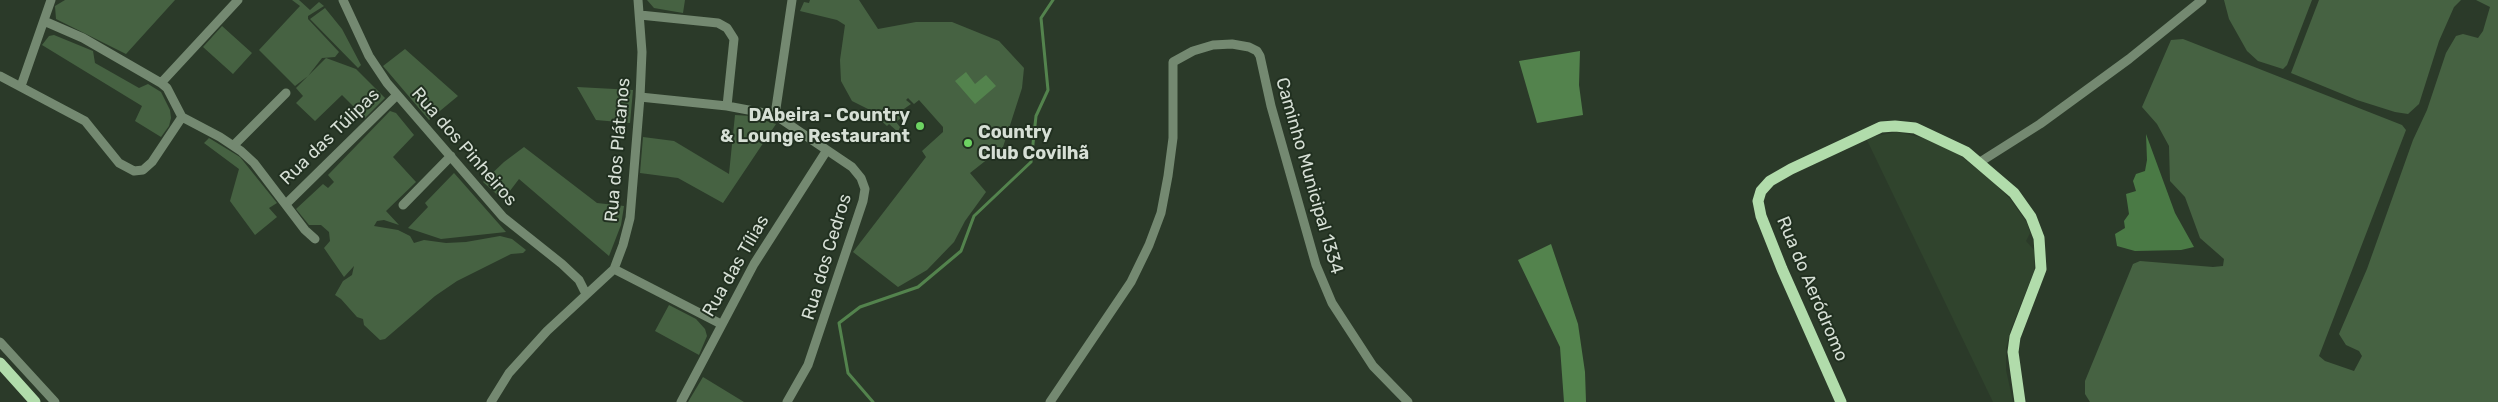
<!DOCTYPE html>
<meta charset="utf-8">
<style>
body{margin:0}
canvas{display:block;background:#2b3a29}
</style>
<canvas width="2498" height="402"></canvas>
<script>
const g = document.querySelector('canvas').getContext('2d');
g.lineJoin = 'round';
function fillPath(path, color) { g.fillStyle = color; g.fill(path, 'evenodd'); }
const shape = rows => new Path2D(rows.map(r => 'M' + r).join(''));
function strokePath(path, color, width, dash) { g.strokeStyle = color; g.lineWidth = width; g.lineCap = dash ? 'butt' : 'round'; g.setLineDash(dash || []); g.stroke(path); }
function drawText(font, color, halo, rows, align = 'center') {
  g.font = font + ' Rubik,sans-serif'; g.lineWidth = 4; g.setLineDash([]); g.textBaseline = 'middle'; g.strokeStyle = halo; g.fillStyle = color; for (const [text, x, y, turn = 0] of rows) {
    g.save(); g.translate(x, y); g.rotate((+turn || 0) * Math.PI / 180); g.textAlign = isNaN(turn) ? turn : align; if (halo) g.strokeText(text, 0, 0); g.fillText(text, 0, 0); g.restore();
  }
}
fillPath(shape([
 [1897,132,1923,138,1957,153,1993,182,2010,199,2027,223,2030,233,2026,241,2035,251,2034,271,2011,329,2006,348,2006,370,2013,402,1993,402,1866,138]
]), '#30442d');
fillPath(shape([
 [65,0,175,0,126,54,56,19,55,6],
 [292,0,299,0,310,10,319,2,324,6,308,16,308,19,339,52,335,57,322,58,308,76,295,86,259,50,300,6],
 [647,0,685,0,683,13,654,8],
 [810,0,859,0,878,29,916,22,952,22,999,41,1024,68,1022,88,1003,147,970,173,986,192,965,221,954,242,927,270,898,287,853,252,926,157,922,151,943,132,943,127,919,100,914,104,908,98,906,100,911,104,901,111,905,115,896,122,900,127,898,132,889,124,887,126,868,109,852,101,841,81,840,60,845,25,837,20,800,11,804,2,809,3],
 [2224,0,2312,0,2287,65,2283,69,2258,61,2247,51,2229,19],
 [2319,0,2461,0,2454,7,2439,41,2419,104,2408,114,2395,112,2357,100,2291,73],
 [2476,0,2498,0,2498,402,2090,402,2085,394,2085,381,2133,264,2140,261,2213,267,2223,266,2224,259,2200,238,2185,197,2170,181,2169,146,2157,124,2142,107,2171,40,2183,39,2402,125,2406,130,2319,356,2325,361,2354,371,2362,356,2359,351,2346,345,2339,334,2367,269,2413,140,2427,110,2446,53,2456,36,2463,34,2478,38,2483,31,2490,7],
 [325,8,342,29,361,65,358,68,310,19],
 [222,26,252,53,233,74,203,47],
 [54,35,93,51,95,63,139,88,148,84,161,92,170,110,171,118,169,126,161,137,135,121,142,106,42,45,49,36],
 [405,49,458,96,429,120,383,66],
 [326,58,356,69,385,98,365,118,342,95,315,121,296,103,303,96,296,88],
 [577,87,633,90,630,123,596,120],
 [390,111,396,113,414,135,393,157,416,182,386,211,399,225,384,220,377,221,374,226,398,230,410,236,414,243,424,240,446,243,466,242,500,236,512,239,526,250,523,253,511,254,457,281,435,296,385,339,380,340,364,325,363,319,357,317,341,299,335,295,343,281,352,275,354,266,344,277,324,248,330,241,329,232,321,225,309,225,296,209,323,184,328,188,334,182,328,175],
 [735,115,751,116,776,124,723,203,678,178,640,173,643,137,674,141,729,174],
 [209,138,240,157,277,203,269,208,277,217,255,235,230,201,239,169,204,143],
 [524,147,597,203,624,206,621,225,609,256,519,179,503,200,483,182,504,162],
 [454,173,506,232,441,239,408,228,428,207,425,203],
 [669,305,696,319,705,329,707,336,699,355,655,331],
 [703,377,744,402,688,402]
]), '#466242');
fillPath(shape([
 [2146,134,2175,213,2194,247,2181,250,2135,251,2117,246,2115,234,2125,228,2124,221,2129,214,2126,194,2136,191,2133,181,2136,174,2145,171,2147,160]
]), '#4a7a45');
fillPath(shape([
 [1580,51,1579,85,1583,115,1537,123,1519,61],
 [966,72,975,84,986,75,996,86,975,104,955,81],
 [1551,244,1578,324,1585,372,1586,402,1564,402,1560,347,1518,260]
]), '#53834d');
strokePath(shape([
 [873,402,848,373,839,323,860,307,918,287,961,251,974,216,1031,162,1036,116,1048,90,1041,18,1053,0]
]), '#53834d', 3);
strokePath(shape([
 [343,0,369,56,387,83,503,217,562,264,579,280,586,294],
 [640,15,718,23,727,28,734,39,727,106],
 [44,21,83,38,161,83,167,88,182,117,220,137,241,151,254,163,305,230,315,239],
 [0,76,85,121,119,163,134,171,143,170,152,162,182,117],
 [161,83,238,0],
 [21,86,51,0],
 [640,97,727,106,775,115,852,167,861,178,865,189,863,201,808,365,787,402],
 [775,115,792,0],
 [234,145,286,93],
 [1980,162,2040,124,2129,59,2202,0],
 [286,204,397,95],
 [403,205,451,156],
 [614,269,721,324],
 [0,342,55,402],
 [491,402,509,373,547,331,614,269,623,245,630,218,640,97,642,52,638,0],
 [681,402,754,264,827,150],
 [1050,402,1131,282,1149,245,1161,213,1168,176,1173,138,1173,62,1193,51,1213,45,1232,44,1249,47,1257,51,1260,56,1271,106,1316,265,1332,303,1373,366,1408,402]
]), '#748971', 9);
strokePath(shape([
 [0,363,35,402],
 [1841,402,1782,269,1761,216,1758,201,1761,191,1770,181,1791,169,1881,127,1895,126,1915,128,1966,152,2014,193,2031,217,2039,238,2041,269,2015,337,2013,352,2020,402]
]), '#b1dcab', 11);
for (const [x, y, r, color] of [
 [920,126,5,"#6dd362"],
 [968,143,5,"#6dd362"]
]) { const dot = new Path2D(); dot.arc(x, y, r, 0, 2 * Math.PI); g.fillStyle = color; g.fill(dot); strokePath(dot, '#213020', 2); }
drawText('bold 18px', '#d6dfd5', '#213020', [
 ["DAbeira - Country",910,116],
 ["& Lounge Restaurant",910,137],
 ["Country",978,133,"left"],
 ["Club Covilhã",978,154,"left"]
], 'right');
drawText('18px', '#d6dfd5', '#213020', [
 ["Rua das Túlipas",330,137,-44],
 ["Rua dos Pinheiros",464,147,49],
 ["Rua dos Plátanos",618,150,-85],
 ["Caminho Municipal 1334",1309,176,74],
 ["Rua dos Cedros",827,257,-73],
 ["Rua das Tílias",736,266,-60],
 ["Rua do Aeródromo",1812,289,67]
]);
</script>
